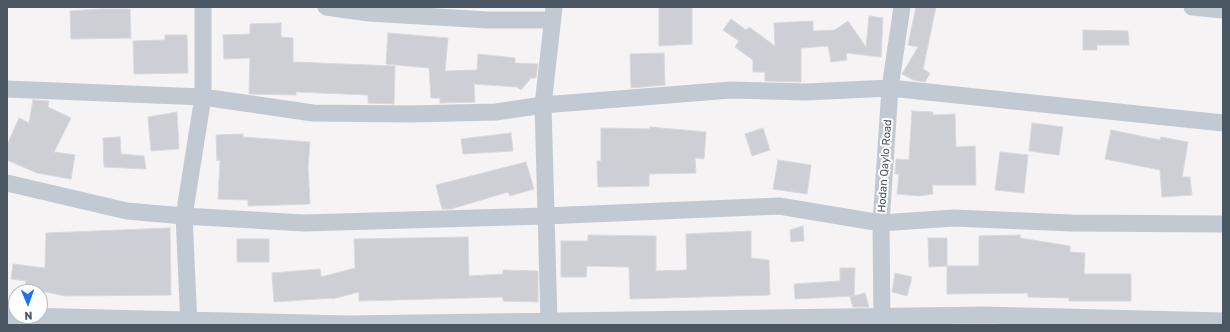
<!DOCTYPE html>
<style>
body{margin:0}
#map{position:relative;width:1230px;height:332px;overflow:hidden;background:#f5f3f3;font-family:Rubik,sans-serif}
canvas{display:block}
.frame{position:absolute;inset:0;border:8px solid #4a5661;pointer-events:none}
.north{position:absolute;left:8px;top:284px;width:40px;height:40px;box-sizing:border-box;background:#fff;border:1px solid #b7bbc0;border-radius:50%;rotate:178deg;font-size:11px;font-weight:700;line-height:16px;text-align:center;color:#4a5661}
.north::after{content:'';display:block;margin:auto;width:14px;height:18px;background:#1a73e8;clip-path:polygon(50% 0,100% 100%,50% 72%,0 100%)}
</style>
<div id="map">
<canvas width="1230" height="332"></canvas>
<div class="frame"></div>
<div class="north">N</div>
</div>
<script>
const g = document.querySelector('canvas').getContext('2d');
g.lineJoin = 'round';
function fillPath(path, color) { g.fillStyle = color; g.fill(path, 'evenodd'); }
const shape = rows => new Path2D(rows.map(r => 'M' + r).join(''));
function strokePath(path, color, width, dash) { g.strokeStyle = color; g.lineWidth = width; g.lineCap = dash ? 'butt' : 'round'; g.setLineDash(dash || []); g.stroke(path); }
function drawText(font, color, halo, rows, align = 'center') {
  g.font = font + ' Rubik,sans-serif'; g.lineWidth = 4; g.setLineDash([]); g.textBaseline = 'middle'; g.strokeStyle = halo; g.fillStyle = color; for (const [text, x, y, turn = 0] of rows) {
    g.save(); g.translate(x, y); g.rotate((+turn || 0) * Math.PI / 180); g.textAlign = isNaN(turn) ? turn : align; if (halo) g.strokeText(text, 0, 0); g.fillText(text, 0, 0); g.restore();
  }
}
const building = shape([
 [659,7,692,7,692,44,659,46,659,7],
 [916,7,936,7,923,69,930,73,925,82,913,80,902,74,918,47,908,45,916,7],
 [100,9,130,9,131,38,71,39,70,11,100,9],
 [869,16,883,18,881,57,846,53,847,60,831,62,828,46,801,48,801,82,765,81,765,72,753,72,753,60,735,47,739,41,723,30,731,19,746,30,749,27,775,46,774,23,813,21,813,31,835,30,848,21,866,47,869,16],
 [281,23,281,37,293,38,293,62,395,66,394,104,368,103,368,95,296,92,296,95,249,94,250,58,224,59,223,35,250,34,250,24,281,23],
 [1083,30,1128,31,1129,45,1097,45,1097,50,1083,50,1083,30],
 [388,33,448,38,445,71,477,70,478,54,515,58,515,63,538,64,536,78,531,78,521,90,517,87,474,84,475,102,440,103,440,98,431,98,429,68,386,64,388,33],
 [165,35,187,35,188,73,134,74,133,41,165,40,165,35],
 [664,53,665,85,631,88,630,54,664,53],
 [33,100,49,101,48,107,71,118,54,152,75,155,71,179,37,173,7,160,7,145,19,118,29,123,33,100],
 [912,111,933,112,933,115,955,114,956,147,975,146,976,185,932,185,933,194,919,196,897,194,899,174,895,174,896,159,909,160,912,111],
 [177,112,179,149,151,151,148,117,177,112],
 [1032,123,1063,127,1059,155,1029,151,1032,123],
 [650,127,706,132,704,159,695,158,696,173,649,174,649,186,598,187,597,161,601,161,601,128,650,129,650,127],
 [763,128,770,150,752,156,745,134,763,128],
 [1111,130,1160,140,1161,137,1188,142,1182,177,1190,177,1192,195,1162,197,1160,170,1105,159,1111,130],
 [511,133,513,151,463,154,461,139,511,133],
 [243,134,243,137,310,142,308,167,310,204,248,206,248,200,218,199,220,160,217,161,216,135,243,134],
 [120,137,121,154,144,156,146,169,104,167,103,138,120,137],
 [1000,152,1028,155,1024,193,995,190,1000,152],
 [778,160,811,165,807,194,773,189,778,160],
 [526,162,534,189,510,196,508,192,451,209,442,209,436,185,526,162],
 [803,226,804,241,791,242,790,230,803,226],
 [170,228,171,295,65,296,46,292,24,292,26,281,11,279,13,264,45,268,46,233,170,228],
 [751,231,751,258,769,260,770,295,630,299,629,267,587,266,586,277,561,277,561,241,588,241,588,235,656,236,656,271,687,270,686,234,751,231],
 [1020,235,1020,238,1070,246,1070,252,1085,253,1084,274,1131,274,1131,301,1069,301,1069,298,1028,297,1028,293,947,294,947,266,979,266,979,236,1020,235],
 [468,237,469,276,503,274,503,270,538,271,538,302,503,301,503,297,359,301,359,292,332,299,332,298,274,302,272,273,320,269,321,277,355,268,354,239,468,237],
 [928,238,947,238,947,266,929,267,928,238],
 [237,239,269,239,269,262,237,262,237,239],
 [840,268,855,268,854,296,795,299,794,284,840,281,840,268],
 [895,273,912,277,907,296,892,292,895,273],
 [865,293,869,307,853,307,850,297,865,293]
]);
fillPath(building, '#cdcfd5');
strokePath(building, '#d7d9de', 1);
strokePath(shape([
 [326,7,369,13,488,20,552,20],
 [1192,7,1223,10],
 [7,89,203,97,313,113,410,114,496,112,543,105,731,90,806,92,890,88,1223,123],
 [7,183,127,211,184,216,304,223,545,216,779,206,881,223,954,218,1071,223,1223,224],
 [7,316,16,316],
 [24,316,348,324,983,315,1223,321],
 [549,321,543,105,554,7],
 [189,325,184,216,203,97,203,7],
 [882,325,881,223,890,88,902,7]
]), '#c1cad2', 17);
drawText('11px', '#4a5661', '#fff', [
 ["Hodan Qaylo Road",885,166,-86]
]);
</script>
